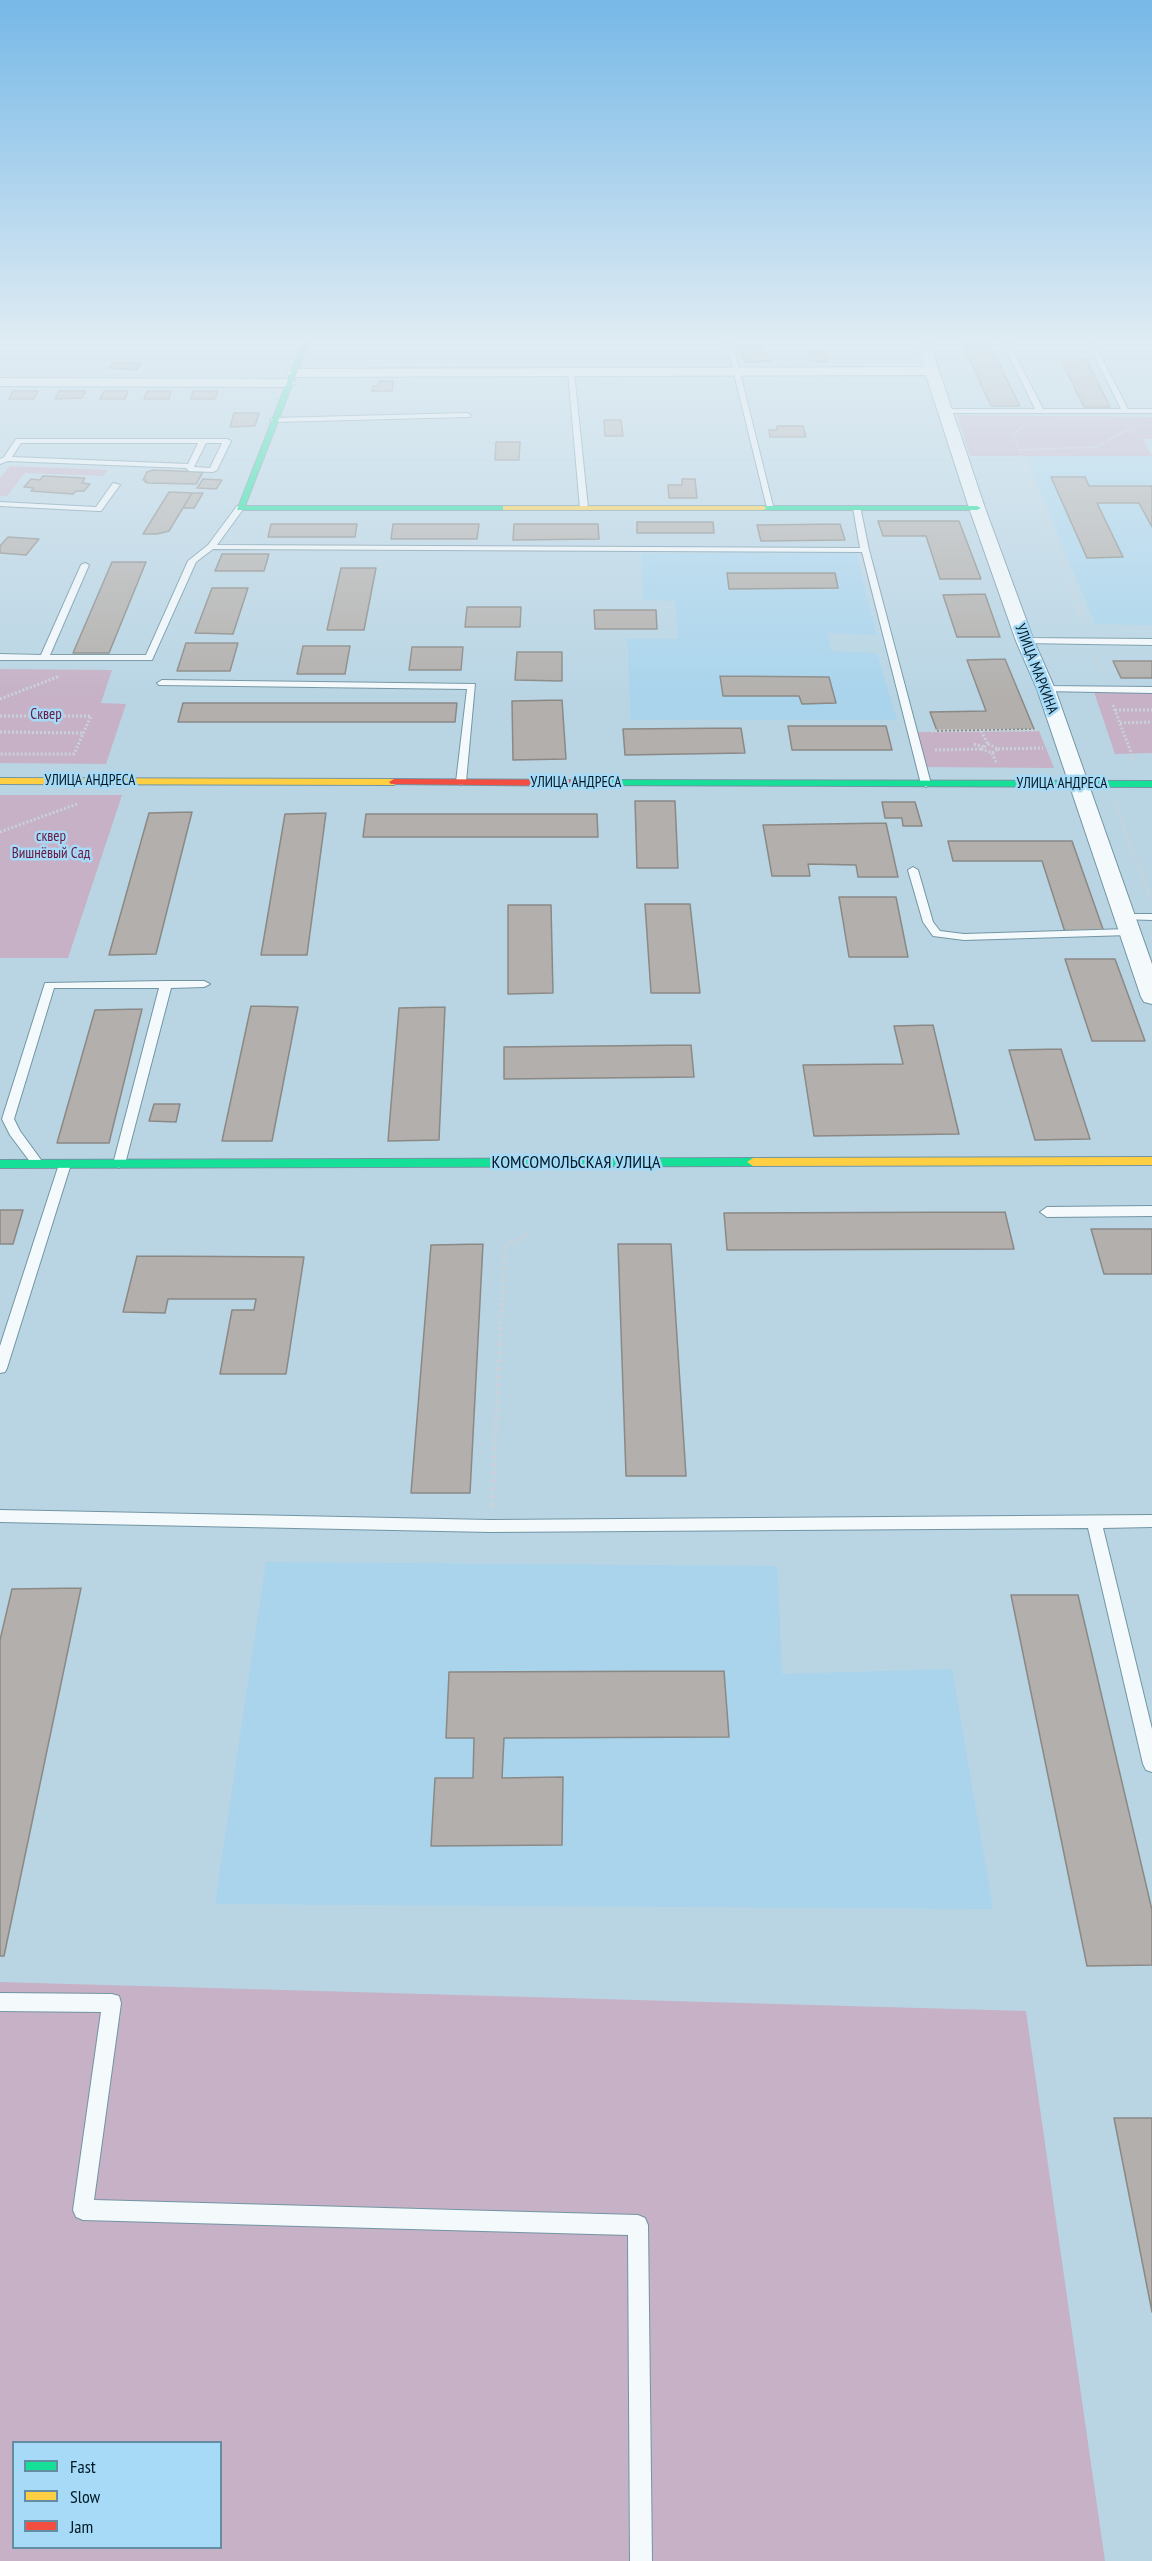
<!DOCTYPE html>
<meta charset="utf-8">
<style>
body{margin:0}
#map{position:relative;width:1152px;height:2561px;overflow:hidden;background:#b9d5e4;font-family:"PT Sans Narrow",sans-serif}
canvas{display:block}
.legend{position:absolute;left:12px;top:2441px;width:210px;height:108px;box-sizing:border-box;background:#a7daf6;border:2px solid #648da3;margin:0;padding:8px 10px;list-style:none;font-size:18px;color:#001a27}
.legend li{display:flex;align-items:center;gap:12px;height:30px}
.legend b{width:30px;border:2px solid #648da3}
</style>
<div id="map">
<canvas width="1152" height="2561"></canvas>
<ul class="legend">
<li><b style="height:8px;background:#16e098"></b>Fast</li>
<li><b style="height:8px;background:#ffcf43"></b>Slow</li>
<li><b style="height:8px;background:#f24e42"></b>Jam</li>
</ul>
</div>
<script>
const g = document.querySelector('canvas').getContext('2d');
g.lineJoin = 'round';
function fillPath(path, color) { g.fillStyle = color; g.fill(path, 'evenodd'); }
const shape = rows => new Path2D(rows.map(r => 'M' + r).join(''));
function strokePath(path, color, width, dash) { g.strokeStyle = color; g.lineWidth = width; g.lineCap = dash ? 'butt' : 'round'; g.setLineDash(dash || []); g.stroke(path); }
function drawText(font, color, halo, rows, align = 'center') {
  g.font = font + ' "PT Sans Narrow",sans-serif'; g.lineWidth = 5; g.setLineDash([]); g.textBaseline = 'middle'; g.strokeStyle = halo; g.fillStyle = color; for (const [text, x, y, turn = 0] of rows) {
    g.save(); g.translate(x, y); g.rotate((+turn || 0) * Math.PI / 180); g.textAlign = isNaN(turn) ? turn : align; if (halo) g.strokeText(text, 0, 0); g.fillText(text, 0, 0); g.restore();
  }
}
fillPath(shape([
 [1026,456,1152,456,1152,625,1095,624],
 [641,553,856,553,877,635,828,633,831,651,877,653,897,720,631,720,627,639,678,639,675,601,643,600],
 [266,1562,777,1566,782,1674,952,1669,993,1909,215,1904]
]), '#a9d4ec');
fillPath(shape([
 [957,415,1152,417,1152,439,1143,439,1152,456,970,456],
 [10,466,108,470,103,476,25,473,7,496,0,496,0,478],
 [0,669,112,670,101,703,126,704,106,764,0,763],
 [1094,692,1152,692,1152,753,1115,754],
 [1039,731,1054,768,926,767,916,732],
 [0,795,122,795,68,958,0,958],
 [0,1982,1026,2011,1105,2561,0,2561],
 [14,2442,220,2442,220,2548,14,2548]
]), '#c6b1c6');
const building = shape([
 [961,341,988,341,1020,406,991,406,961,341],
 [737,345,762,347,770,361,745,362,737,345],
 [809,351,826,351,828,361,811,361,809,351],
 [1060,358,1086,358,1110,407,1084,407,1060,358],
 [115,362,141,364,136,370,110,368,115,362],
 [379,381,393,381,392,391,372,391,373,386,378,386,379,381],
 [13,391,38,391,34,399,9,399,13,391],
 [59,391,86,391,82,398,55,399,59,391],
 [104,391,128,391,125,399,100,399,104,391],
 [147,391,171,391,169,399,144,399,147,391],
 [193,391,218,391,215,399,191,399,193,391],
 [234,413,259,413,255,426,230,427,234,413],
 [604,420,621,420,623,436,605,436,604,420],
 [777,426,803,426,806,437,770,437,769,430,777,430,777,426],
 [496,442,520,442,519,460,495,460,496,442],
 [153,470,203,472,196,484,148,483,145,482,146,480,143,480,147,472,153,470],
 [43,476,85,478,82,483,90,484,84,491,76,491,73,494,31,491,34,488,24,487,31,479,40,480,43,476],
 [1051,477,1085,477,1089,486,1152,486,1152,527,1139,503,1097,503,1123,557,1087,558,1051,477],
 [203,479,222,480,216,489,197,488,203,479],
 [682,479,695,479,697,498,669,498,668,485,682,485,682,479],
 [169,492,192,493,169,531,157,534,143,534,169,492],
 [192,493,203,493,194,508,183,508,192,493],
 [878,521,959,521,981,579,940,579,926,536,883,536,878,521],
 [637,522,713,522,714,533,637,533,637,522],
 [271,524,357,524,355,537,268,537,271,524],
 [393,524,479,524,477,539,391,539,393,524],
 [514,524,598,524,599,539,513,540,514,524],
 [840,524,845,540,761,541,757,525,840,524],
 [8,537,39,539,26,555,0,553,0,546,8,537],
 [222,554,269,554,264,571,215,571,222,554],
 [112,562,146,562,109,653,73,653,112,562],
 [341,568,376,568,364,630,327,630,341,568],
 [727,573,835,573,838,588,729,589,727,573],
 [212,588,248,588,233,634,195,633,212,588],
 [985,594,1000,637,957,637,943,595,985,594],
 [467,607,521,607,520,627,465,627,467,607],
 [594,610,656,610,657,629,595,629,594,610],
 [186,643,238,643,230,671,177,671,186,643],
 [303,646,350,646,345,674,297,674,303,646],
 [412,647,463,647,461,670,409,670,412,647],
 [517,652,562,652,562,681,515,680,517,652],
 [1005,659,1034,729,937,731,930,712,986,711,967,660,1005,659],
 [1113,661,1152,661,1152,678,1121,678,1113,661],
 [720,676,829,677,836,703,802,704,799,696,723,696,720,676],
 [562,700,566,759,513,760,512,701,562,700],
 [183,703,457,703,455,722,178,722,183,703],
 [788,726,886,726,892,750,792,750,788,726],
 [741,728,745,753,625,755,623,729,741,728],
 [635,801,675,801,678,868,637,868,635,801],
 [882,802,915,802,922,826,903,826,902,818,885,818,882,802],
 [192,812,156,954,109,955,149,813,192,812],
 [326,813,307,955,261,955,285,814,326,813],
 [366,814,597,814,598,837,363,837,366,814],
 [886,823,898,877,858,877,856,865,808,864,810,876,772,876,763,825,886,823],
 [948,841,1072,841,1104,932,1065,932,1042,861,953,861,948,841],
 [839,897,896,897,908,957,849,957,839,897],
 [645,904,690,904,700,993,651,993,645,904],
 [508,905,551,905,553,993,508,994,508,905],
 [1065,959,1115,959,1145,1041,1092,1041,1065,959],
 [251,1006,298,1007,272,1141,222,1141,251,1006],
 [445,1007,439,1140,388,1141,399,1008,445,1007],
 [142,1009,109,1143,57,1143,95,1010,142,1009],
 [933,1025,959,1134,814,1136,803,1065,903,1064,894,1026,933,1025],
 [691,1045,694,1077,504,1079,504,1047,691,1045],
 [1061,1049,1090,1139,1035,1140,1009,1050,1061,1049],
 [154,1104,180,1104,176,1122,149,1121,154,1104],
 [0,1210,23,1210,13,1244,0,1244,0,1210],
 [1005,1212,1014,1249,727,1250,724,1213,1005,1212],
 [1091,1229,1152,1229,1152,1274,1104,1274,1091,1229],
 [483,1244,470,1493,411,1493,431,1245,483,1244],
 [618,1244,671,1244,686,1476,626,1476,618,1244],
 [137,1256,304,1257,286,1374,220,1374,232,1310,254,1310,256,1299,168,1299,165,1313,123,1312,137,1256],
 [81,1588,4,1956,0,1956,0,1640,12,1589,81,1588],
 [1011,1595,1078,1595,1152,1910,1152,1965,1087,1966,1011,1595],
 [724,1671,729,1737,504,1738,502,1778,563,1777,562,1845,431,1846,435,1778,473,1778,474,1738,446,1738,449,1672,724,1671],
 [1114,2118,1152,2118,1152,2312,1114,2118]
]);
fillPath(building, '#b2afac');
strokePath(building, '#8a8986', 1.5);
const lane = shape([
 [726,341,732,341,774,510,767,508,726,341],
 [1002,341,1008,341,1043,409,1121,409,1087,341,1093,341,1128,409,1152,409,1152,413,942,413,942,409,1035,409,1002,341],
 [571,370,574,372,588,508,584,510,580,508,568,372,571,370],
 [467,413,471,415,470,417,274,422,270,420,274,418,467,413],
 [16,439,227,439,231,441,217,470,213,472,189,471,186,468,8,461,0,464,0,459,4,457,16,439],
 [21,443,198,443,188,464,12,457,21,443],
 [206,443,222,443,210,468,194,467,206,443],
 [113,483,120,485,101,511,98,511,0,506,0,502,96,507,113,483],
 [237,506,244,508,217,545,860,548,853,508,860,506,869,550,931,784,926,787,921,784,862,552,213,549,196,562,152,660,0,660,0,654,41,655,81,565,85,563,89,565,50,655,146,655,188,561,208,545,237,506],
 [1025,638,1152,639,1152,645,1022,643,1022,639,1025,638],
 [162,680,475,684,466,782,461,785,456,782,467,689,159,685,157,683,162,680],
 [1046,686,1152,687,1152,693,1043,691,1043,687,1046,686],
 [913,867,918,870,933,922,940,931,964,934,1129,929,1134,932,1129,935,964,940,933,936,923,922,908,870,913,867],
 [1124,914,1152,914,1152,920,1120,919,1119,917,1124,914],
 [166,981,204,981,210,984,204,987,171,988,125,1164,119,1168,113,1164,159,988,54,988,14,1119,20,1131,44,1164,42,1167,34,1167,10,1135,2,1119,45,983,166,981],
 [65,1160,71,1164,7,1368,5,1372,0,1373,0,1346,59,1164,65,1160],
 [1152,1206,1152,1216,1047,1217,1040,1212,1047,1207,1152,1206],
 [0,1510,491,1520,1152,1515,1152,1527,1103,1528,1152,1729,1152,1772,1146,1770,1143,1764,1088,1528,491,1532,0,1522,0,1510],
 [0,1993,112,1994,119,1996,121,2003,94,2200,638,2215,645,2218,648,2225,652,2561,630,2561,628,2235,83,2220,76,2217,73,2210,101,2012,0,2011,0,1993]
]);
const street = shape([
 [915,341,929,341,985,508,1034,641,1055,689,1152,964,1152,1004,1144,1002,1141,997,1037,689,1016,641,969,508,926,375,293,377,286,373,293,369,924,367,915,341],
 [0,378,289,379,296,383,289,387,0,386,0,378]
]);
const fast = shape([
 [303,341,309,341,245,506,509,506,509,510,237,510,303,341],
 [760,506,977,506,981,508,977,510,760,510,760,506],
 [582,780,1152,781,1152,787,579,785,577,783,582,780],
 [753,1158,759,1162,753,1166,0,1168,0,1160,753,1158]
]);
const slow = shape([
 [506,506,763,506,767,508,763,510,503,510,503,506,506,506],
 [0,778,394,779,399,782,394,785,0,784,0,778],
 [1152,1157,1152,1165,753,1166,747,1162,753,1158,1152,1157]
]);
const jam = shape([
 [394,779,582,780,587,783,582,786,391,784,389,782,394,779]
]);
strokePath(lane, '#7295a4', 2);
strokePath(street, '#7295a4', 2);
strokePath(fast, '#7295a4', 2);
strokePath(slow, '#7295a4', 2);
strokePath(jam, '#7295a4', 2);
strokePath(shape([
 [1020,450,1013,435,1022,427],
 [132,486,191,489],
 [1074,597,1020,450,1097,447,1125,431,1133,430]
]), '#c9d2d8', 2, [1.5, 1.5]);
strokePath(shape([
 [1073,595,1084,625],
 [1096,658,1102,673],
 [0,699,60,676],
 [1113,705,1135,763],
 [1115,710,1152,710],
 [0,716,91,716,74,754,0,754],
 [1120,723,1152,722],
 [931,731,1038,730],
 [981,731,988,744],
 [0,732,83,733],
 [974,744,985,747],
 [988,744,998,749,992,753,982,749,988,744],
 [998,749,1043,748],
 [935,750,982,749],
 [992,753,997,764],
 [1115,803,1151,900],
 [0,832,77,804]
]), '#c9d2d8', 3, [2, 2]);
strokePath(shape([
 [500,1342,505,1246,528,1234]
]), '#c9d2d8', 4, [3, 3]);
strokePath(shape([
 [492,1507,500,1340]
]), '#c9d2d8', 4.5, [4, 4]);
fillPath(lane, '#f4f9fb');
fillPath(street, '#f4f9fb');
fillPath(fast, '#16e098');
fillPath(slow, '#ffcf43');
fillPath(jam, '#f24e42');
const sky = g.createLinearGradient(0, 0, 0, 699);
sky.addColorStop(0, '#76b8e7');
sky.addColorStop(0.49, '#e0ecf3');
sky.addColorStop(1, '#e0ecf300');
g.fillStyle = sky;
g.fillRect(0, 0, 1152, 699);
drawText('15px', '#001a27', '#a7daf6', [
 ["УЛИЦА МАРКИНА",1036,669,69],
 ["УЛИЦА АНДРЕСА",90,781],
 ["УЛИЦА АНДРЕСА",576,783],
 ["УЛИЦА АНДРЕСА",1062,784]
]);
drawText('15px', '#681842', '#a7daf6', [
 ["Сквер",46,715],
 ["сквер",51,837],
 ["Вишнёвый Сад",51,854]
]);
drawText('18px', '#001a27', '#a7daf6', [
 ["КОМСОМОЛЬСКАЯ УЛИЦА",576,1163]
]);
</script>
